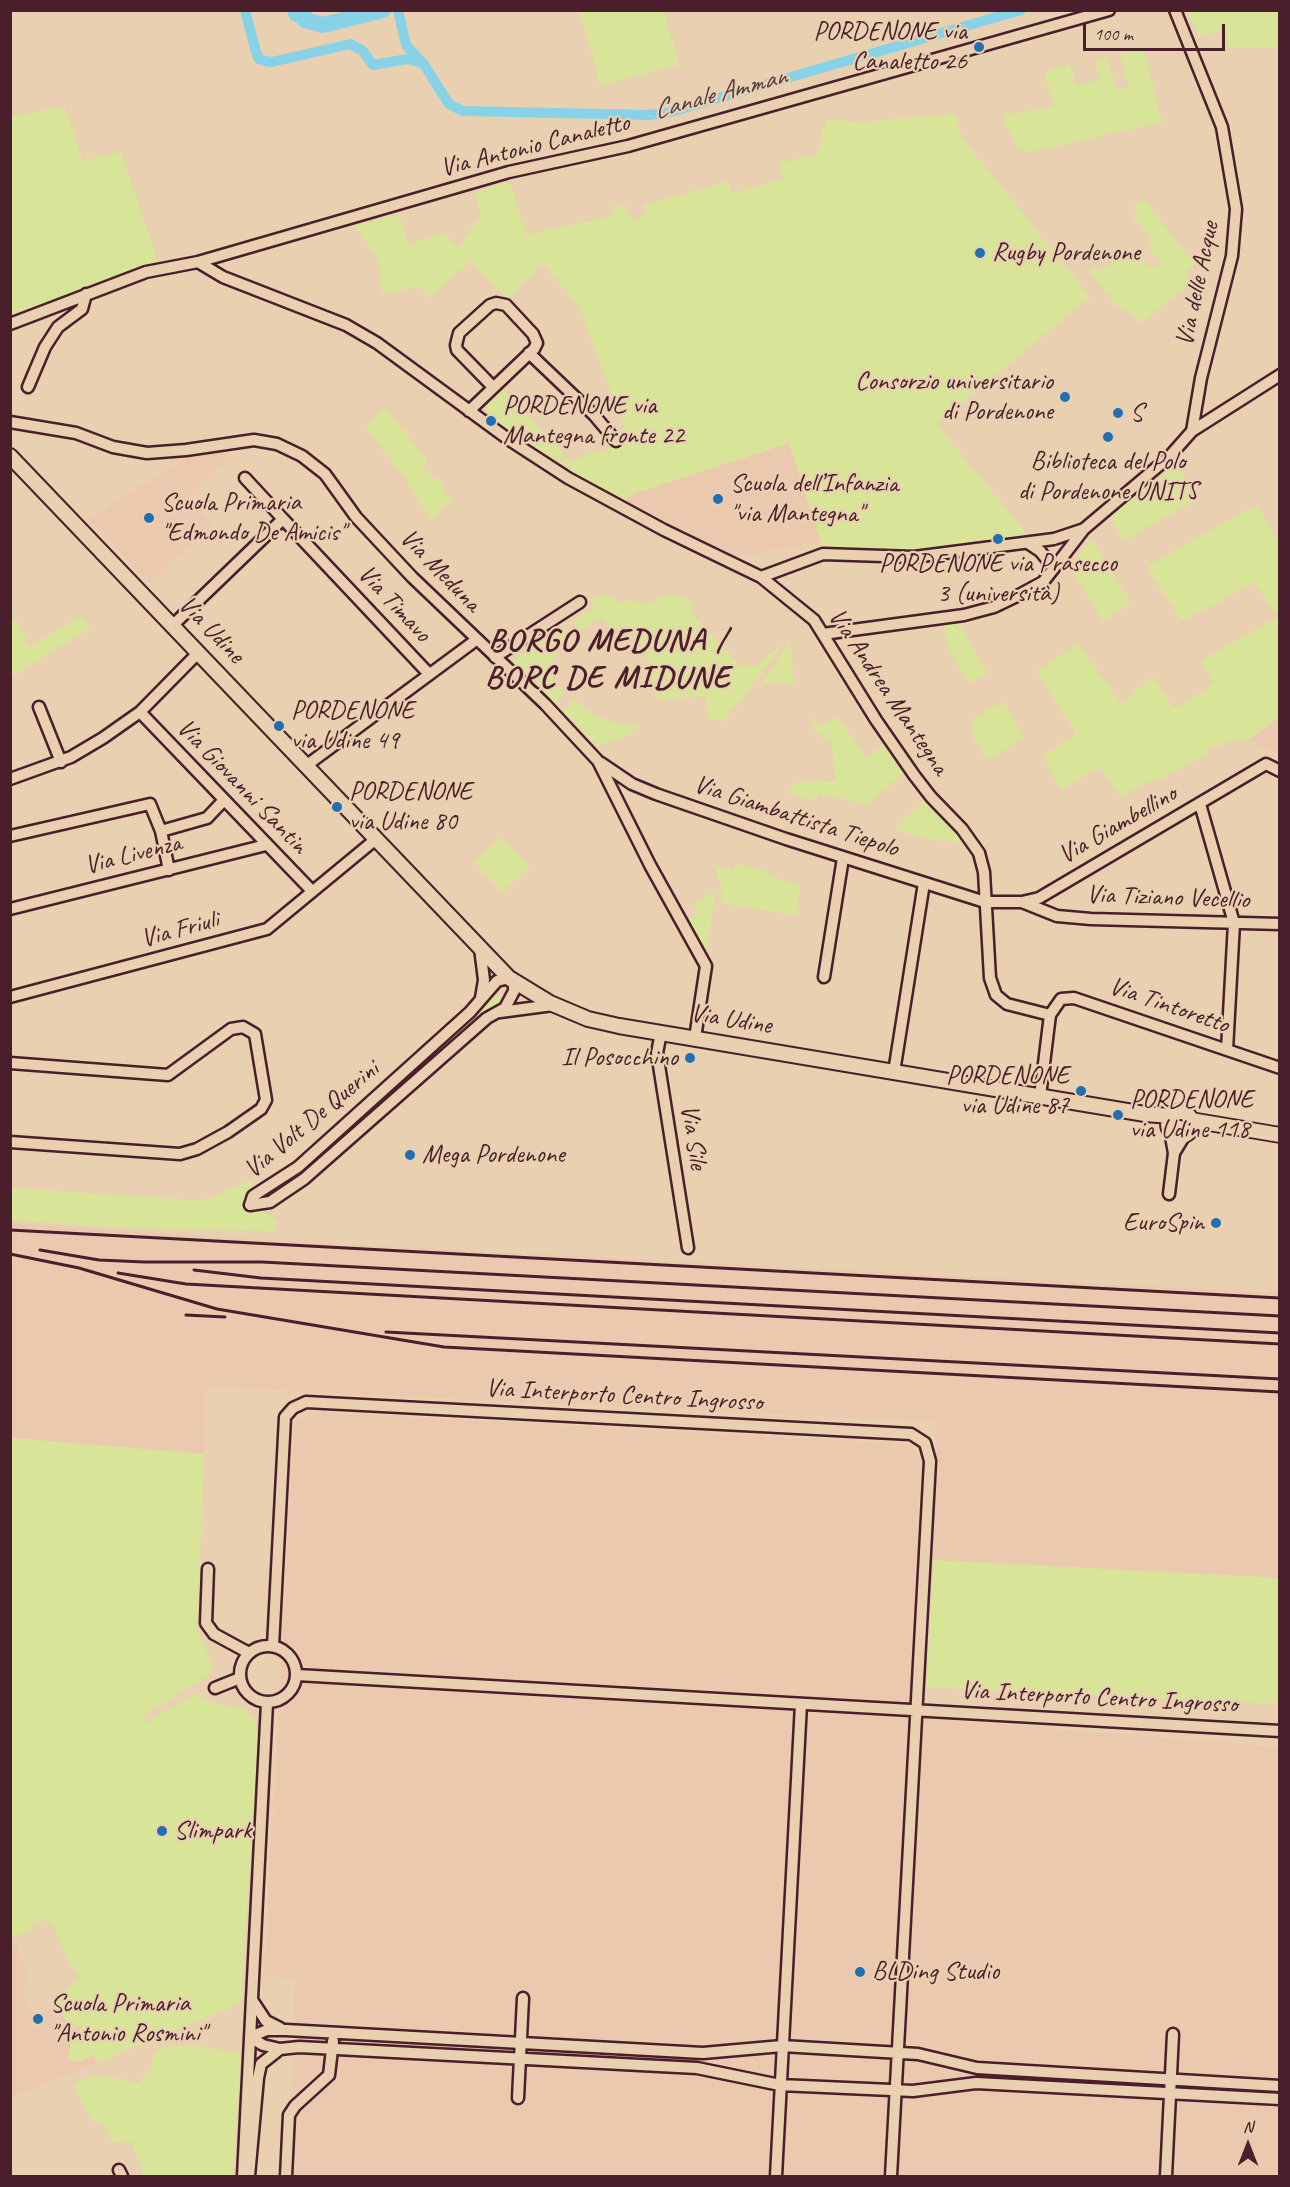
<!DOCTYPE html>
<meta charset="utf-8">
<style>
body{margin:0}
#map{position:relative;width:1290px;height:2187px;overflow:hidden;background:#e8d0b0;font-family:Caveat,sans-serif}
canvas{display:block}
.frame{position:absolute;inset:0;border:12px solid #4a1f2b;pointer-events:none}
.north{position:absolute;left:1218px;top:2115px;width:60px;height:60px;-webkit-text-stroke:4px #e8d0b0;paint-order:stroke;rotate:0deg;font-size:16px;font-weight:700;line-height:24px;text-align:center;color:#4a1f2b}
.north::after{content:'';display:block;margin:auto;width:21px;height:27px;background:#4a1f2b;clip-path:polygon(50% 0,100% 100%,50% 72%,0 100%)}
.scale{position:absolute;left:1083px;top:24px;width:142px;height:27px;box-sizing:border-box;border:3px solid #4a1f2b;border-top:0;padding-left:8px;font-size:18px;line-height:21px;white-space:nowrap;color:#4a1f2b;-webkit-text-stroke:4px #e8d0b0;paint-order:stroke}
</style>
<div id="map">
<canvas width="1290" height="2187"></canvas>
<div class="frame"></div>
<div class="north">N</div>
<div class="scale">100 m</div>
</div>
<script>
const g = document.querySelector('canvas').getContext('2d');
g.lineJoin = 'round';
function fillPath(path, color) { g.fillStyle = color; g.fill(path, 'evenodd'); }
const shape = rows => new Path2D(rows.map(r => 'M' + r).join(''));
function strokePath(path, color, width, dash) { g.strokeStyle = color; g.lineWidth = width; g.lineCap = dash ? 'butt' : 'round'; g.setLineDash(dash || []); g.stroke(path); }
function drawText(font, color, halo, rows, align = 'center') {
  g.font = font + ' Caveat,sans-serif'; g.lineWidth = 4.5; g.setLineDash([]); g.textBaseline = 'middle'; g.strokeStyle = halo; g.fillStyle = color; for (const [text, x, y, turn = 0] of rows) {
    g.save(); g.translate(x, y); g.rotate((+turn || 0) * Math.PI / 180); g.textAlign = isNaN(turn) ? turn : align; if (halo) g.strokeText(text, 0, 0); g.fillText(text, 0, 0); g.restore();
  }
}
fillPath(shape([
 [241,11,249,11,259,51,264,57,274,59,352,41,365,48,370,57,363,59,356,50,349,49,271,66,260,64,251,51],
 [789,443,823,541,738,557,626,502,629,496],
 [227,452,227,458,188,496,212,522,149,583,88,519,185,458],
 [1279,717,1279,754,1248,740,1257,733],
 [10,1223,281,1241,1279,1293,1279,1578,934,1560,936,1422,206,1387,204,1454,11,1438],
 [314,1412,910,1444,920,1459,909,1717,1279,1747,1279,2176,289,2176,295,1978,264,1976,294,1421],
 [17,1944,29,1983,21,1985,31,2011,44,2013,59,2006,70,2030,81,2025,97,2063,11,2097,10,1947]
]), '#ebc9af');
fillPath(shape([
 [580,11,664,11,679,65,600,85],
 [1188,11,1279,11,1279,47,1228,48,1226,30,1198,36],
 [1144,49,1162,122,1030,152,1019,150,1002,115,1054,107,1044,72,1070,64,1076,86,1100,79,1095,61,1106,58,1117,90,1129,87,1120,53],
 [65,106,83,161,121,152,159,265,11,314,10,117],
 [955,114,962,138,1090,297,936,424,1028,535,902,551,822,546,789,443,629,495,626,502,616,498,584,482,570,470,573,468,560,463,566,457,576,467,572,460,630,442,579,306,542,263,508,299,470,261,430,298,420,286,381,294,379,262,355,226,399,214,408,244,445,233,458,249,481,214,474,192,510,182,526,235,613,216,610,208,624,204,632,220,646,216,643,206,728,181,732,193,785,179,779,163,817,155,826,120,864,122],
 [1143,199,1195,264,1185,272,1193,282,1141,323,1127,309,1122,312,1090,273,1095,265,1101,271,1124,253,1130,252,1134,257,1138,254,1152,269,1161,262,1148,246,1152,242,1149,236,1138,222,1135,223,1132,219,1139,213,1133,207],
 [502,389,564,455,557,462,487,415,485,404],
 [385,407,427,460,421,467,443,484,445,495,453,499,431,520,407,481,366,427],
 [1177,465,1198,499,1122,541,1110,515],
 [1256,505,1279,541,1279,717,1248,740,1243,738,1205,750,1206,754,1165,777,1141,785,1121,798,1099,767,1061,791,1043,755,1076,734,1037,672,1078,644,1122,705,1152,676,1175,709,1214,683,1201,661,1278,617,1255,583,1182,621,1148,570,1149,565],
 [1091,539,1131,603,1103,621,1070,567],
 [669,594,694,602,691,613,740,666,757,666,785,640,738,705,733,707,726,721,707,719,706,696,657,699,645,650,626,628,616,628,613,631,601,617,579,631,572,621,593,608,589,600,607,596,625,604,627,599,645,604],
 [81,616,90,628,11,677,11,621,16,617,29,646],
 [958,621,987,673,969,684,949,649,943,624],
 [565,627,571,635,546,668,564,693,554,705,512,661],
 [790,642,794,682,762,684],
 [573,700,596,716,620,724,637,725,632,734,598,746,562,711],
 [1003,701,1024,737,987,760,973,738,972,720],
 [838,716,866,758,887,743,906,771,868,804,820,794,816,801,790,794,793,783,836,781,832,744,816,732,811,719,814,718,821,727],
 [926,799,931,807,965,842,930,840,894,829],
 [500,837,530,866,502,893,474,862],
 [736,864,769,872,769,876,800,885,797,916,721,903,722,888,714,865,733,871],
 [716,890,707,948,705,951,686,921,699,913,694,904],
 [493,992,504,1002,475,1019,339,1137,477,1015],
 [251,1180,264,1211,277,1222,275,1231,144,1229,11,1221,10,1188,193,1200,209,1199],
 [11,1438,204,1454,197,1631,210,1660,212,1672,144,1716,147,1723,195,1694,215,1704,246,1710,254,1718,258,1738,241,2003,97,2063,93,2054,80,2062,68,2060,71,2040,82,2027,81,2025,70,2030,55,1998,81,1978,69,1963,53,1924,41,1920,30,1924,33,1930,11,1938],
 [934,1560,1279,1578,1279,1704,926,1687],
 [166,2045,206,2047,241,2054,233,2176,144,2176,131,2141,113,2143,105,2124,94,2123,86,2110,74,2086,89,2076,118,2078,138,2084,150,2070,155,2053]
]), '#d8e598');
strokePath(shape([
 [245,10,256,52,259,59,265,61,272,62,350,44,362,50,373,65,408,59,423,63],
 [292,10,294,16,305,20],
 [398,10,406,45,423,63,449,104,463,111,648,115,667,113,1021,10]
]), '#87d2e7', 10);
strokePath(shape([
 [302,10,305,20,323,25,383,10]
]), '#87d2e7', 16);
const minor = shape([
 [1175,10,1222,127,1236,209,1232,256,1201,378,1192,431],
 [198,262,223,277,346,325,377,343,508,439,568,478,664,530,761,577,814,620,876,720,914,775,931,797,962,829,979,853,984,872,990,978,996,995,1007,1004,1050,1015,1040,1096],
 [10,324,146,272,198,262,509,172,628,146,1109,10],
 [529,353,594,415,616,441],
 [28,387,45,347,58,327,82,309,86,294],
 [469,411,534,349,537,343,533,334,506,305,496,303,490,305,459,333,456,345,457,350,493,387],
 [10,422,76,433,113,447,147,453,186,450,254,440,277,444,302,456,325,474,356,517,412,577,545,704,598,761,650,865,706,966,695,1038],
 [245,478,283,519],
 [1028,543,1040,551,1054,568,1084,529],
 [761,577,823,554,914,557,1054,539,1084,529,1169,457,1192,431,1280,375],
 [173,625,283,519,429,674],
 [823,634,964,615,994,607,1019,595,1043,582,1054,568],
 [495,657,580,602],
 [39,707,61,762],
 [140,712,312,891],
 [601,763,632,784,656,794,786,839,985,902,1022,902,1039,898,1266,764,1280,771],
 [307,765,476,640],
 [10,779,71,757,103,738,140,712,199,652],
 [1200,804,1234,923,1227,1050],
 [161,831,169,870],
 [10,836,150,804,161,831,207,818,224,800],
 [1022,902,1057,916,1091,919,1280,924],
 [10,909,266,845],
 [480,948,484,980,481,998],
 [824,977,843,858],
 [509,978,497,981,470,1012,298,1167,253,1196,250,1205,270,1202,304,1179,487,1018,505,1008,514,991,514,981],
 [10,997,267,929,376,839],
 [500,1012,553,1005],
 [1050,1015,1061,999,1074,998,1280,1068],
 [661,1033,657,1053,688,1248],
 [10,1063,168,1075,231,1029,243,1027,255,1034,266,1100,261,1109,228,1132,197,1149,180,1154,10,1142],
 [894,1072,924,883],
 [1174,1153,1185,1135],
 [1169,1194,1174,1153,1170,1131],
 [208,1569,206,1623,214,1634,249,1653],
 '240 1674a28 28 0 1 1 56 0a28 28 0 1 1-56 0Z',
 [273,1646,285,1417,293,1408,306,1402,911,1434,925,1443,930,1461,891,2176],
 [297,1675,1280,1731],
 [215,1688,240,1678],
 [252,2000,266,2021,280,2028],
 [250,2037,267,2030,286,2030,703,2053,782,2046,918,2054,977,2068,1280,2086],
 [250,2037,263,2045,280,2049],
 [518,2098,523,1998],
 [119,2170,122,2176],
 [243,2176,267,1703],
 [249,2176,258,2078,261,2064,280,2049,299,2047,697,2068,780,2085,913,2091,976,2083,1280,2099],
 [286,2176,289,2115,295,2106,329,2075,333,2041],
 [776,2176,801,1704],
 [1166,2176,1173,2034]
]);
const secondary = shape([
 [10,456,509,978,550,1003,588,1019,619,1026,1145,1114,1171,1116],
 '1168 1124a12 12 0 1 1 24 0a12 12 0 1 1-24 0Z',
 [1191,1120,1280,1135]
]);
strokePath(minor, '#4a1f2b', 15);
strokePath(secondary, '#4a1f2b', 18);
strokePath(minor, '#e8d0b0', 10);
strokePath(secondary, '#e8d0b0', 14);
strokePath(shape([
 [10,1230,1280,1298],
 [40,1250,99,1260,144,1262,262,1262,1280,1316],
 [10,1254,79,1268,217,1309,444,1347,1280,1392],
 [194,1270,261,1278,1280,1333],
 [118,1273,186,1284,1280,1344],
 [186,1315,225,1317],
 [386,1332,1280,1379]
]), '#4a1f2b', 3);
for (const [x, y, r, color] of [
 [979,47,6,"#1f6fb2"],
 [980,253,6,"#1f6fb2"],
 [1065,397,6,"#1f6fb2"],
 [1118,413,6,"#1f6fb2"],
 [491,421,6,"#1f6fb2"],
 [1108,437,6,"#1f6fb2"],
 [718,499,6,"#1f6fb2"],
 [149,518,6,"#1f6fb2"],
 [998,539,6,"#1f6fb2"],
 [279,726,6,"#1f6fb2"],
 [337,807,6,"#1f6fb2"],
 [690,1058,6,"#1f6fb2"],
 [1081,1091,6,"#1f6fb2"],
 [1118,1115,6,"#1f6fb2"],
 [410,1155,6,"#1f6fb2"],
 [1216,1223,6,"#1f6fb2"],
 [162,1831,6,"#1f6fb2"],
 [860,1972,6,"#1f6fb2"],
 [38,2019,6,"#1f6fb2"]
]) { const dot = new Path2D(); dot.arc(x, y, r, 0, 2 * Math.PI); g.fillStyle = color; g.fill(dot); strokePath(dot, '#e8d0b0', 2); }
drawText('26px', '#4a1f2b', '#e8d0b0', [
 ["PORDENONE via",967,32,"right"],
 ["Canaletto 26",967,62,"right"],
 ["Rugby Pordenone",992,253],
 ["Consorzio universitario",1053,382,"right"],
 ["di Pordenone",1053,412,"right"],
 ["PORDENONE via",503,406],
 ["Mantegna fronte 22",503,436],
 ["S",1130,413],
 ["Biblioteca del Polo",1108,462,"center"],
 ["di Pordenone UNITS",1108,492,"center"],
 ["Scuola dell’Infanzia",730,484],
 ["\"via Mantegna\"",730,514],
 ["Scuola Primaria",161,503],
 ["\"Edmondo De Amicis\"",161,533],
 ["PORDENONE via Prasecco",998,564,"center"],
 ["3 (università)",998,594,"center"],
 ["PORDENONE",291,711],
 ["via Udine 49",291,741],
 ["PORDENONE",349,792],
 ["via Udine 80",349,822],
 ["Il Posocchino",678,1058,"right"],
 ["PORDENONE",1069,1076,"right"],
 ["via Udine 87",1069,1106,"right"],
 ["PORDENONE",1130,1100],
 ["via Udine 118",1130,1130],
 ["Mega Pordenone",422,1155],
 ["EuroSpin",1204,1223,"right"],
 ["Slimpark",174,1831],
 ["BLDing Studio",872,1972],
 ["Scuola Primaria",50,2004],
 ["\"Antonio Rosmini\"",50,2034]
], 'left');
drawText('26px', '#4a1f2b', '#e8d0b0', [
 ["Via Antonio Canaletto",535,146,-14],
 ["Via delle Acque",1198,284,-78],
 ["Via Meduna",440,571,46],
 ["Via Timavo",394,604,47],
 ["Via Udine",211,630,46],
 ["Via Andrea Mantegna",888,692,56],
 ["Via Giovanni Santin",242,787,46],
 ["Via Giambattista Tiepolo",796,817,18],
 ["Via Giambellino",1118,825,-30],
 ["Via Livenza",133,855,-14],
 ["Via Tiziano Vecellio",1168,898,2],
 ["Via Friuli",180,930,-15],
 ["Via Tintoretto",1169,1006,19],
 ["Via Udine",731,1020,9],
 ["Via Volt De Querini",312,1120,-40],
 ["Via Sile",693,1137,81],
 ["Via Interporto Centro Ingrosso",624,1396,3],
 ["Via Interporto Centro Ingrosso",1099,1698,3]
]);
drawText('italic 27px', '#533a47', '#e8d0b0', [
 ["Canale Amman",720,94,-15]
]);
g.letterSpacing = '1.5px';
drawText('bold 32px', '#4a1f2b', '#e8d0b0', [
 ["BORGO MEDUNA /",608,642],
 ["BORC DE MIDUNE",608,679]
]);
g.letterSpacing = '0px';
</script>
